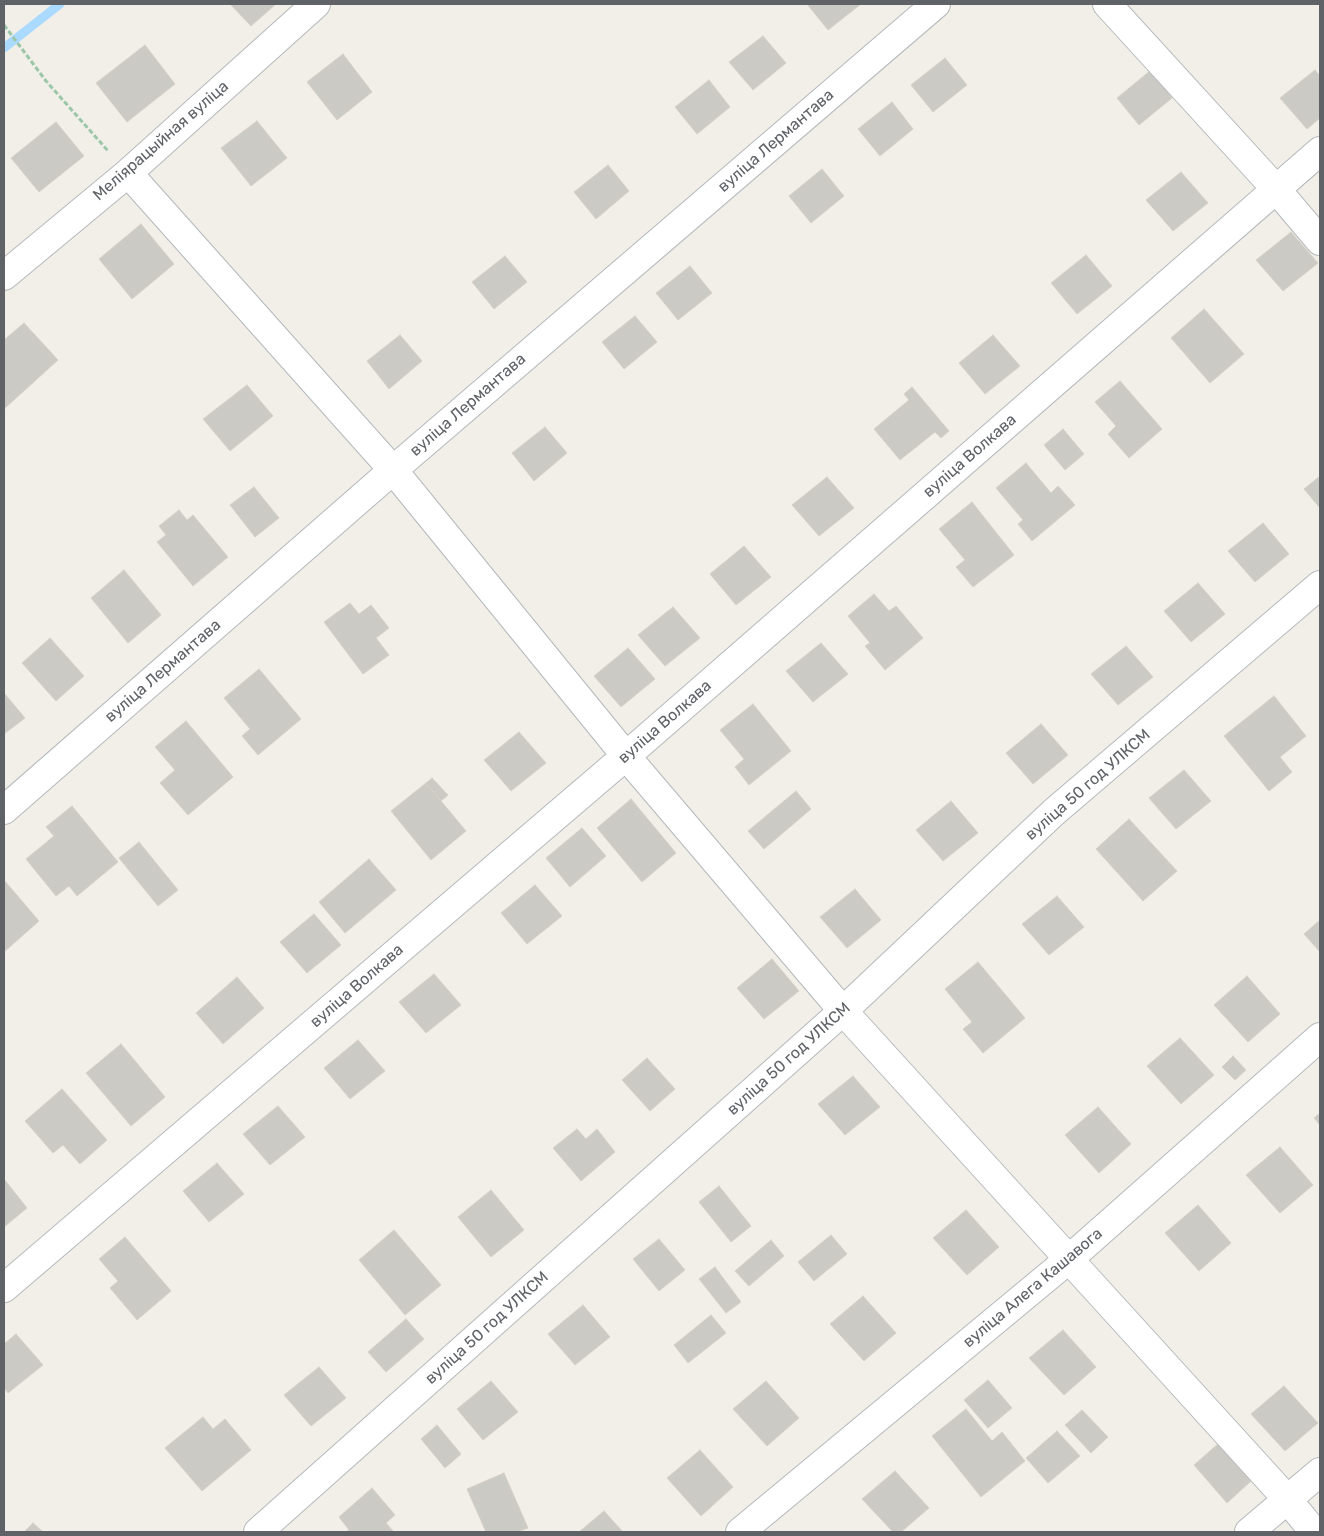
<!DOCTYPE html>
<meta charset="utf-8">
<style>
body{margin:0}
#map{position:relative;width:1324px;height:1536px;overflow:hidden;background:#f1efe8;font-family:Rubik,sans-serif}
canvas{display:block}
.frame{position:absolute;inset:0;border:5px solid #5f6368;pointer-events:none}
</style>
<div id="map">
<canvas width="1324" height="1536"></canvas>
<div class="frame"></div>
</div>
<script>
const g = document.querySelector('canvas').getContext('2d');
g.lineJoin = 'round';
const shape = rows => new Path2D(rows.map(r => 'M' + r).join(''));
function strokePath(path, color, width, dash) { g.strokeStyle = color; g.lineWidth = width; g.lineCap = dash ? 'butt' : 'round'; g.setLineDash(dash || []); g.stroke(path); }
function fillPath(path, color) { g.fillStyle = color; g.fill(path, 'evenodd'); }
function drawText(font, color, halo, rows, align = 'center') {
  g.font = font + ' Rubik,sans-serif'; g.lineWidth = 4; g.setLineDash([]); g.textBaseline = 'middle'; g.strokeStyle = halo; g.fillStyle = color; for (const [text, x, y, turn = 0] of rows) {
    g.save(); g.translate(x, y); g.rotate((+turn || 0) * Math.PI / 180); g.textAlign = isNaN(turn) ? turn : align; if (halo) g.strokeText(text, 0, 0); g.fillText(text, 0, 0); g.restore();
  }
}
strokePath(shape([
 [4,48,60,4]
]), '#aadaff', 9);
const building = shape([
 [230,4,276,4,251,26,230,4],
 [807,4,861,4,828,30,807,4],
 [763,36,786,63,753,90,729,62,763,36],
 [145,45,175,84,127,122,96,83,145,45],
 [343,54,372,92,337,120,307,82,343,54],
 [945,58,967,85,933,112,911,85,945,58],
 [1151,70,1172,98,1139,125,1117,98,1151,70],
 [1315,70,1320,76,1320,118,1307,129,1280,98,1315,70],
 [709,80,730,107,697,134,675,107,709,80],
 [892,102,913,129,880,156,858,129,892,102],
 [257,121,287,158,251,186,221,148,257,121],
 [56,122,84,156,39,192,11,158,56,122],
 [608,165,629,191,596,219,574,192,608,165],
 [822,169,844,196,811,223,789,196,822,169],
 [1181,172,1208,203,1173,231,1146,200,1181,172],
 [141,224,174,264,132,299,99,259,141,224],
 [1291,232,1318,263,1283,291,1256,260,1291,232],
 [1086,255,1112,286,1077,314,1051,283,1086,255],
 [505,256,527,282,494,309,472,282,505,256],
 [690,266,712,293,678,320,656,293,690,266],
 [1204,309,1244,354,1210,383,1171,338,1204,309],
 [635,316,657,342,624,369,602,342,635,316],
 [24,323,58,360,4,409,4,340,24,323],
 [400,335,422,361,389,389,367,361,400,335],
 [993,335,1020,366,985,394,959,363,993,335],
 [1120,381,1162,429,1129,458,1108,434,1116,426,1095,402,1120,381],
 [247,385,273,416,230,451,203,419,247,385],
 [912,387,949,431,941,438,935,432,900,460,874,429,909,400,904,394,912,387],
 [545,427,567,453,534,481,512,453,545,427],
 [1063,429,1084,454,1065,470,1044,445,1063,429],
 [1026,463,1051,493,1058,486,1075,505,1032,541,1018,524,1023,520,996,488,1026,463],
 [1320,476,1320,508,1304,489,1320,476],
 [827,477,854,508,819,536,792,505,827,477],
 [254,487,279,518,255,537,230,505,254,487],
 [972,502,1014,555,973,587,956,567,965,560,939,529,972,502],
 [179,510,187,520,193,515,228,557,193,586,157,542,166,535,159,526,179,510],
 [1263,523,1289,554,1255,582,1228,551,1263,523],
 [744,546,771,577,736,605,710,574,744,546],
 [124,570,161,615,128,643,91,598,124,570],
 [1198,583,1225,614,1191,642,1164,611,1198,583],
 [874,594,889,611,896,606,923,638,885,670,865,646,870,643,848,616,874,594],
 [350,603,359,614,371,605,389,628,376,638,389,655,363,674,324,622,350,603],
 [673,607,700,638,665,666,638,635,673,607],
 [50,638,84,676,56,701,22,663,50,638],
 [821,643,848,674,813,702,786,671,821,643],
 [1126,646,1153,677,1118,705,1091,674,1126,646],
 [628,648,655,679,621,707,594,676,628,648],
 [259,669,301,719,258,755,242,736,250,729,224,698,259,669],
 [4,693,25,718,4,734,4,693],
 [1274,696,1306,736,1280,757,1292,772,1269,791,1224,736,1274,696],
 [753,704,791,751,749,785,735,767,744,759,720,730,753,704],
 [186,721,233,777,188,815,160,783,175,770,155,747,186,721],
 [1041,724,1068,755,1033,784,1006,753,1041,724],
 [519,732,546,763,511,791,484,760,519,732],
 [1184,770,1211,801,1176,829,1149,798,1184,770],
 [432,778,448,795,441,801,426,783,432,778],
 [426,783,466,831,431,860,391,811,426,783],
 [796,791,811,809,764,849,748,831,796,791],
 [631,799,676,853,642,882,597,828,631,799],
 [951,801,978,833,943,861,916,830,951,801],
 [72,806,118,862,77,896,69,886,56,896,26,859,54,836,46,827,72,806],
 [1129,819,1177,871,1143,901,1096,849,1129,819],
 [582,828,606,856,570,887,546,858,582,828],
 [139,842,178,890,158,906,119,858,139,842],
 [369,859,396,890,345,933,319,902,369,859],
 [4,880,39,921,4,952,4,880],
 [535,885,562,916,527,944,501,913,535,885],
 [855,889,881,920,847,948,820,917,855,889],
 [1057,896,1084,927,1049,955,1022,924,1057,896],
 [314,914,341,945,307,973,280,942,314,914],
 [1320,920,1320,952,1304,934,1320,920],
 [772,959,799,991,764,1019,737,988,772,959],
 [978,962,1025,1018,983,1053,963,1029,972,1022,945,989,978,962],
 [434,974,461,1005,426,1033,399,1002,434,974],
 [1247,976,1280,1014,1248,1042,1214,1005,1247,976],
 [237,977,264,1008,223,1044,196,1013,237,977],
 [1180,1038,1214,1075,1181,1104,1147,1066,1180,1038],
 [358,1040,385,1071,350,1099,324,1068,358,1040],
 [121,1044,165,1097,131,1126,86,1073,121,1044],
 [1233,1056,1246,1070,1235,1080,1222,1067,1233,1056],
 [647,1058,675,1089,650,1111,622,1080,647,1058],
 [853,1076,880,1107,845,1135,818,1104,853,1076],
 [62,1089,107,1140,80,1164,63,1145,53,1153,25,1121,62,1089],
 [278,1106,305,1137,270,1165,243,1134,278,1106],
 [1098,1107,1131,1144,1099,1173,1065,1135,1098,1107],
 [1320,1113,1320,1125,1314,1118,1320,1113],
 [577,1129,586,1139,597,1129,615,1152,581,1181,553,1148,577,1129],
 [1280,1147,1313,1185,1280,1213,1246,1175,1280,1147],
 [217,1163,244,1194,209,1222,183,1191,217,1163],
 [4,1179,27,1208,4,1227,4,1179],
 [719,1186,751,1226,731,1242,699,1202,719,1186],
 [491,1190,524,1230,491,1257,458,1217,491,1190],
 [1198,1205,1231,1243,1199,1271,1165,1233,1198,1205],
 [966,1210,999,1247,967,1275,933,1238,966,1210],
 [394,1230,441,1285,405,1315,359,1260,394,1230],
 [831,1235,847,1254,814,1281,798,1262,831,1235],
 [125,1237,171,1291,137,1320,110,1288,118,1281,99,1259,125,1237],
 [659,1239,685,1270,659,1291,633,1259,659,1239],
 [771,1240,784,1256,749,1286,735,1271,771,1240],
 [715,1267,741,1302,726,1313,699,1279,715,1267],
 [863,1296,896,1333,864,1361,830,1324,863,1296],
 [583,1305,610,1337,575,1365,548,1334,583,1305],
 [711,1315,726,1333,688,1363,674,1345,711,1315],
 [406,1319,424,1339,386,1372,368,1352,406,1319],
 [1063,1330,1096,1367,1064,1395,1029,1358,1063,1330],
 [16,1334,43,1365,8,1393,4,1388,4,1344,16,1334],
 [319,1367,346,1398,311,1426,284,1395,319,1367],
 [988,1380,1012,1408,988,1428,964,1400,988,1380],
 [491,1381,518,1412,483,1440,457,1409,491,1381],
 [766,1381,799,1418,767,1446,733,1409,766,1381],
 [1284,1386,1318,1423,1285,1451,1251,1414,1284,1386],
 [966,1409,992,1441,1002,1432,1025,1461,981,1497,932,1436,966,1409],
 [1082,1410,1108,1437,1091,1453,1065,1425,1082,1410],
 [203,1417,213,1429,225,1419,251,1450,202,1491,165,1448,203,1417],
 [437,1425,461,1454,445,1468,421,1439,437,1425],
 [1057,1431,1080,1456,1048,1483,1026,1458,1057,1431],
 [1218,1444,1251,1481,1227,1503,1194,1465,1218,1444],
 [700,1450,733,1487,701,1516,667,1478,700,1450],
 [895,1471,929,1508,901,1532,893,1532,862,1499,895,1471],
 [504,1473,528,1528,517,1532,486,1532,467,1489,504,1473],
 [372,1488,395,1515,386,1523,394,1532,346,1532,349,1530,339,1517,372,1488],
 [604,1511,623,1532,579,1532,604,1511],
 [33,1523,43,1532,24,1532,33,1523]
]);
fillPath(building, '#cccac5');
strokePath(building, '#d6d1c6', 1);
const minor = shape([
 [1107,4,1276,189,1320,241],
 [128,173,393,470,626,756,843,1011,1288,1500,1314,1532],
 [4,276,128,173,316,4],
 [4,810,393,470,936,4],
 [4,1288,626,756,1320,151],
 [258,1532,843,1011,1054,812,1320,585],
 [740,1532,1068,1260,1320,1037],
 [1249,1532,1320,1472]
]);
strokePath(minor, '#b5b8bc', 30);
strokePath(shape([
 [4,25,46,81,109,152]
]), '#9cc7a9', 3, [5, 2.5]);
strokePath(minor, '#fff', 28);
drawText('16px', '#5f6368', '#fff', [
 ["Меліярацыйная вуліца",161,141,-41],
 ["вуліца Лермантава",776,141,-41],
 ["вуліца Лермантава",468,405,-41],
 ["вуліца Волкава",970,456,-41],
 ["вуліца Лермантава",163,671,-41],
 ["вуліца Волкава",665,722,-41],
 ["вуліца 50 год УЛКСМ",1088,785,-41],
 ["вуліца Волкава",357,986,-41],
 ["вуліца 50 год УЛКСМ",789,1059,-42],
 ["вуліца Алега Кашавога",1033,1288,-40],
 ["вуліца 50 год УЛКСМ",487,1328,-42]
]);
</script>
